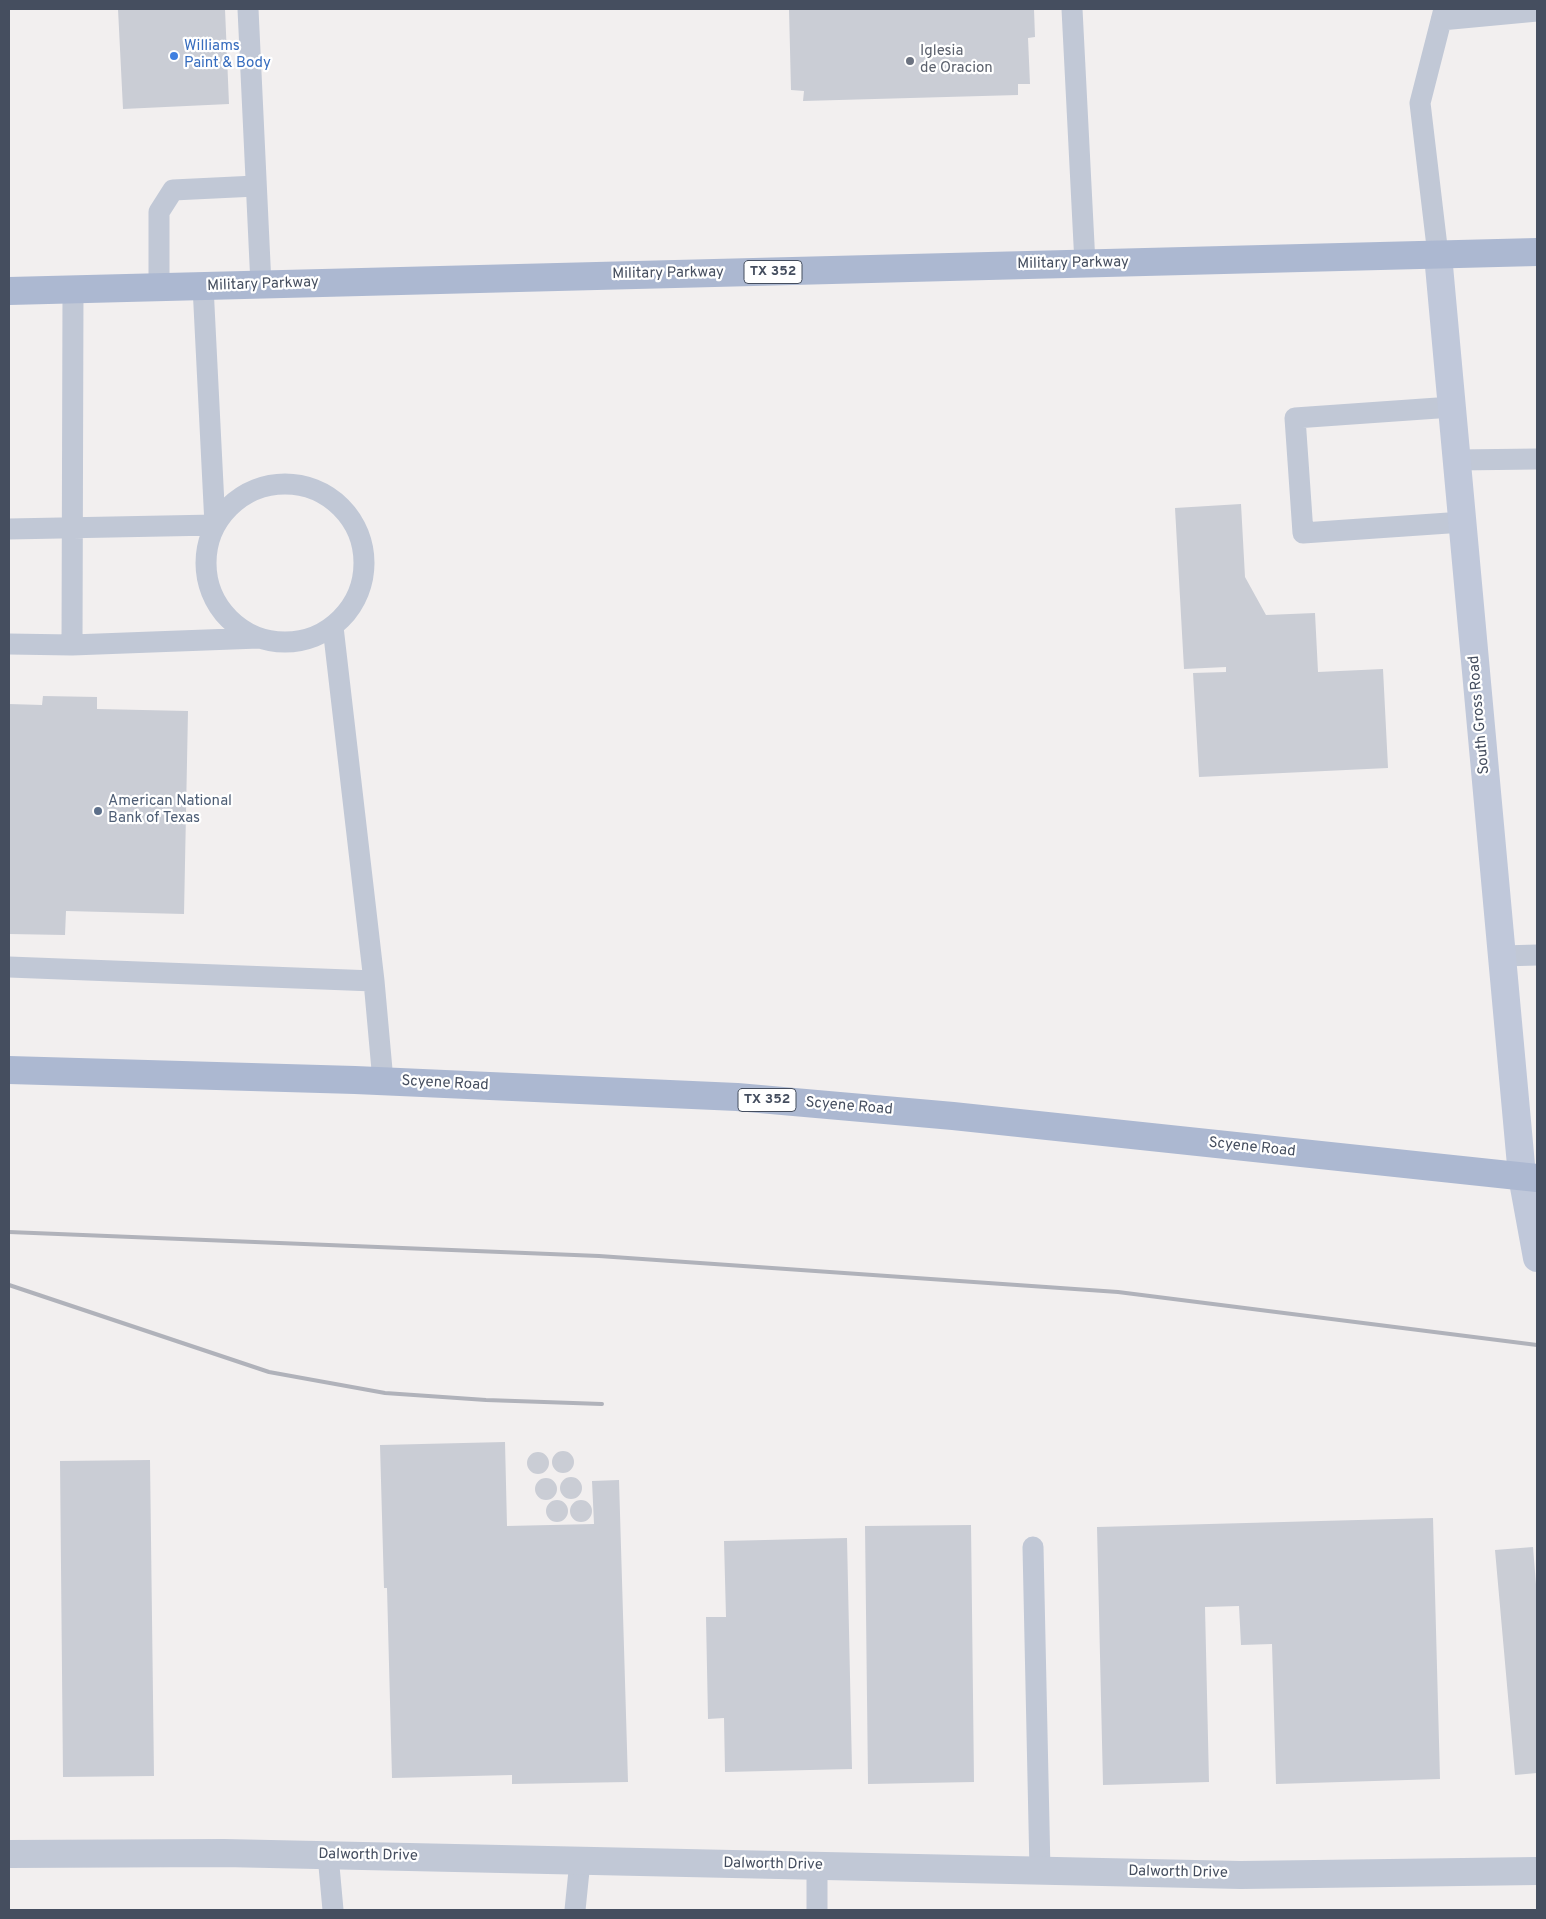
<!DOCTYPE html>
<style>
body{margin:0}
#map{position:relative;width:1546px;height:1919px;overflow:hidden;background:#f2efef;font-family:Overpass,sans-serif}
canvas{display:block}
.frame{position:absolute;inset:0;border:10px solid #454e5f;pointer-events:none}
</style>
<div id="map">
<canvas width="1546" height="1919"></canvas>
<div class="frame"></div>
</div>
<script>
const g = document.querySelector('canvas').getContext('2d');
g.lineJoin = 'round';
function fillPath(path, color) { g.fillStyle = color; g.fill(path, 'evenodd'); }
const shape = rows => new Path2D(rows.map(r => 'M' + r).join(''));
function strokePath(path, color, width, dash) { g.strokeStyle = color; g.lineWidth = width; g.lineCap = dash ? 'butt' : 'round'; g.setLineDash(dash || []); g.stroke(path); }
function drawText(font, color, halo, rows, align = 'center') {
  g.font = font + ' Overpass,sans-serif'; g.lineWidth = 4.5; g.setLineDash([]); g.textBaseline = 'middle'; g.strokeStyle = halo; g.fillStyle = color; for (const [text, x, y, turn = 0] of rows) {
    g.save(); g.translate(x, y); g.rotate((+turn || 0) * Math.PI / 180); g.textAlign = isNaN(turn) ? turn : align; if (halo) g.strokeText(text, 0, 0); g.fillText(text, 0, 0); g.restore();
  }
}
fillPath(shape([
 [118,9,225,9,229,104,123,109],
 [789,9,1034,9,1035,37,1028,38,1030,84,1018,84,1018,95,803,101,804,91,791,90],
 [1241,504,1245,577,1266,615,1315,613,1318,672,1383,669,1388,768,1199,777,1193,673,1226,672,1226,667,1184,669,1175,508],
 [43,696,97,697,97,709,188,711,184,914,66,911,65,935,9,934,9,704,42,705],
 [505,1442,507,1526,594,1524,592,1481,619,1480,628,1782,512,1784,512,1775,392,1778,387,1588,384,1588,380,1445],
 '552 1462a11 11 0 1 1 22 0a11 11 0 1 1-22 0Z',
 '527 1463a11 11 0 1 1 22 0a11 11 0 1 1-22 0Z',
 [150,1460,154,1776,63,1777,60,1461],
 '560 1488a11 11 0 1 1 22 0a11 11 0 1 1-22 0Z',
 '535 1489a11 11 0 1 1 22 0a11 11 0 1 1-22 0Z',
 '546 1511a11 11 0 1 1 22 0a11 11 0 1 1-22 0Z',
 '570 1511a11 11 0 1 1 22 0a11 11 0 1 1-22 0Z',
 [1433,1518,1440,1779,1276,1784,1272,1644,1241,1645,1239,1606,1205,1607,1209,1782,1103,1785,1097,1527],
 [971,1525,974,1782,868,1784,865,1526],
 [847,1538,852,1769,725,1772,724,1718,708,1719,706,1617,726,1617,724,1541],
 [1533,1547,1537,1597,1537,1773,1515,1775,1495,1550]
]), '#cacdd5');
strokePath(shape([
 [248,9,261,285],
 [1072,9,1085,264],
 [1441,20,1537,11],
 [1438,255,1420,103,1444,9],
 [159,287,159,212,173,190,256,186],
 [1452,407,1295,418,1303,533,1463,522],
 [1457,460,1537,459],
 '206 563a79 79 0 1 1 158 0a79 79 0 1 1-158 0Z',
 [9,529,215,525,203,286],
 [9,644,72,645,73,290],
 [72,645,259,638],
 [1502,956,1537,955],
 [9,967,374,981,333,627],
 [374,981,383,1081],
 [1033,1547,1040,1871],
 [328,1855,333,1910],
 [575,1910,580,1861],
 [817,1910,817,1866]
]), '#c1c8d6', 21);
strokePath(shape([
 [9,1854,224,1853,1241,1875,1537,1871]
]), '#c1c8d6', 28);
strokePath(shape([
 [1438,255,1522,1176,1537,1258]
]), '#c0c8da', 28);
strokePath(shape([
 [9,291,1537,252],
 [9,1070,355,1080,737,1097,953,1116,1537,1178]
]), '#acb8d1', 28);
strokePath(shape([
 [9,1232,599,1256,1118,1292,1537,1345],
 [9,1285,269,1372,385,1393,486,1400,602,1404]
]), '#b0b2ba', 4);
for (const [x, y, r, color] of [
 [174,56,5,"#3f7fe0"],
 [910,61,5,"#6b7280"],
 [98,811,5,"#5c6f8a"]
]) { const dot = new Path2D(); dot.arc(x, y, r, 0, 2 * Math.PI); g.fillStyle = color; g.fill(dot); strokePath(dot, '#fff', 2); }
for (const [x, y, w] of [
 [773,272,58],
 [767,1100,58]
]) { const box = new Path2D(); box.roundRect(x - w / 2, y - 11.5, w, 23, 4); g.fillStyle = '#fff'; g.fill(box); strokePath(box, '#454e5f', 1); }
drawText('bold 14px', '#454e5f', null, [
 ["TX 352",773,272],
 ["TX 352",767,1100]
]);
drawText('15px', '#366cbe', '#fff', [
 ["Williams",184,47],
 ["Paint & Body",184,64]
], 'left');
drawText('15px', '#5b616d', '#fff', [
 ["Iglesia",920,52],
 ["de Oracion",920,69]
], 'left');
drawText('15px', '#454e5f', '#fff', [
 ["Military Parkway",1073,264,-1],
 ["Military Parkway",668,274,-1],
 ["Military Parkway",263,285,-2],
 ["South Gross Road",1480,715,-95],
 ["Scyene Road",445,1084,3],
 ["Scyene Road",849,1107,5],
 ["Scyene Road",1252,1148,6],
 ["Dalworth Drive",368,1856,1],
 ["Dalworth Drive",773,1865,1],
 ["Dalworth Drive",1178,1873,1]
]);
drawText('15px', '#4e5e75', '#fff', [
 ["American National",108,802],
 ["Bank of Texas",108,819]
], 'left');
</script>
